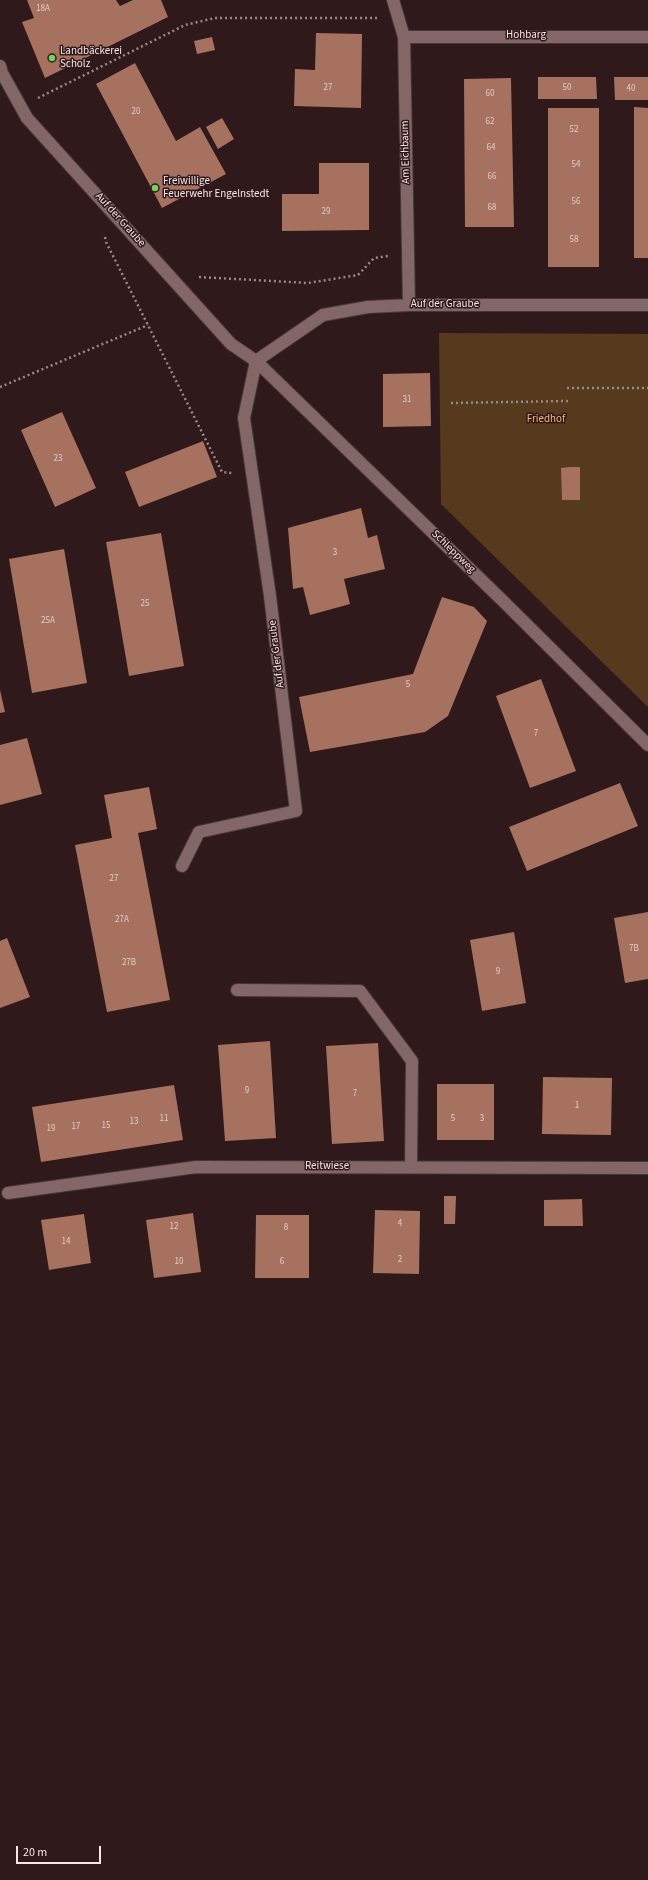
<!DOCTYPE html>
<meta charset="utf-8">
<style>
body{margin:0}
#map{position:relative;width:648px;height:1880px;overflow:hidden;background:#30191b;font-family:"Source Sans 3",sans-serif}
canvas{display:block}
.scale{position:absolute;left:16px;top:1846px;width:85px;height:18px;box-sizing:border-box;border:2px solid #f6e6e7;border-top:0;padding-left:5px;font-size:12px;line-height:14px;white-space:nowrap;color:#f6e6e7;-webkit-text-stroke:3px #30191b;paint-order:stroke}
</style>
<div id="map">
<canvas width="648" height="1880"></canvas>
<div class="scale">20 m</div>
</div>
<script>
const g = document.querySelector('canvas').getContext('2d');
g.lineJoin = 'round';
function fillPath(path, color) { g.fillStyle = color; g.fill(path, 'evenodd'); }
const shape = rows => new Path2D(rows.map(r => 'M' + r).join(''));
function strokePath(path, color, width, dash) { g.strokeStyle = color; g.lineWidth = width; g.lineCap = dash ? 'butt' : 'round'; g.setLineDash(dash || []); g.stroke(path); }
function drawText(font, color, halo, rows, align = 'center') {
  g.font = font + ' "Source Sans 3",sans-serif'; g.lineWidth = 3; g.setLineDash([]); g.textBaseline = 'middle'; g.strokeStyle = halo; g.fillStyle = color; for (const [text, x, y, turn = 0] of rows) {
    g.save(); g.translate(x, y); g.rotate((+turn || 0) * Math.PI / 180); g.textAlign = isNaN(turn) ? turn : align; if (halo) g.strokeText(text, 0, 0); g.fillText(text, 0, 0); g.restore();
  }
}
fillPath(shape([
 [439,333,648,334,648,707,441,504]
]), '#563a1d');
fillPath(shape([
 [27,0,116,0,120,6,133,0,161,0,168,17,45,78,22,22,34,18],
 [316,33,362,34,361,108,294,106,295,69,315,70],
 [212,37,215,50,197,54,194,41],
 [135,63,176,141,200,127,226,174,162,208,96,84],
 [538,77,596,77,597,99,538,99],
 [614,77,648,77,648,100,615,100],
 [511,78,514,227,465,227,464,79],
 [634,107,648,108,648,258,634,258],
 [548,108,599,108,599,267,548,267],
 [222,118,234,139,218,149,206,127],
 [319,163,369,163,369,230,282,231,282,194,319,194],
 [430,373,431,426,383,427,383,374],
 [62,412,96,488,55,507,21,430],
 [203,441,217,477,139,507,125,472],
 [570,467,580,467,580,500,562,500,561,468],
 [361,508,368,538,377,535,385,569,344,579,350,604,310,615,303,587,293,589,288,528],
 [161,533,184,666,129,676,106,542],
 [64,549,87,683,32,693,9,559],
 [442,597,474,607,487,621,448,716,425,732,310,752,299,697,413,674],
 [541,679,576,771,530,788,496,696],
 [0,690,5,712,0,713],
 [27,738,42,794,0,805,0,745],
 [620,783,638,826,527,871,509,827],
 [149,787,157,829,138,833,170,1000,107,1012,75,845,112,838,104,795],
 [648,912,648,979,625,983,614,918],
 [514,932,526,1003,482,1011,470,940],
 [7,938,30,997,0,1008,0,941],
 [270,1041,276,1138,225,1141,218,1045],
 [378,1043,384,1141,332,1144,326,1046],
 [543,1077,612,1078,611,1135,542,1134],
 [437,1084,494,1084,494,1140,437,1140],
 [174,1085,183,1140,41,1162,32,1107],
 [444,1196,456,1196,455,1224,444,1224],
 [582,1199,583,1226,544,1226,544,1200],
 [375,1210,420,1211,419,1274,373,1273],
 [193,1213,201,1272,154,1278,146,1220],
 [84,1214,91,1263,49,1270,41,1220],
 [256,1215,309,1215,309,1278,255,1278]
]), '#a6725f');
const minor = shape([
 [393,0,404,37,409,305],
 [404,37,648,37],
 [0,66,2,73,27,118,231,344,256,361,504,602,648,745],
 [182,866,199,832,296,811,270,596,244,418,256,361,323,315,368,307,409,305,648,305],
 [237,990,360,991,412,1061,411,1167],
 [8,1193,196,1167,648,1168]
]);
strokePath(minor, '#483638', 14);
strokePath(shape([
 [38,98,185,25,215,18,377,18],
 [105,237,106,242,222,472,232,473],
 [199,277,308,283,358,275,374,258,388,256],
 [0,387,148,325],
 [567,388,648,388],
 [451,403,568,401]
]), '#9b8889', 2.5, [2, 3]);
strokePath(minor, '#836768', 12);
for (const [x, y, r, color] of [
 [52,58,4,"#71d25e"],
 [155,188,4,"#71d25e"]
]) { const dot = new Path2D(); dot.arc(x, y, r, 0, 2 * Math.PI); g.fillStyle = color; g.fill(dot); strokePath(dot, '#30191b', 1.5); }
drawText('9px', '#e2c9c5', null, [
 ["18A",43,9],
 ["27",328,88],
 ["50",567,88],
 ["40",631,89],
 ["60",490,94],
 ["20",136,112],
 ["62",490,122],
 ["52",574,130],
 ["64",491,148],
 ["54",576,165],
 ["66",492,177],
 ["56",576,202],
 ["68",492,208],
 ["29",326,212],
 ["58",574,240],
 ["31",407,400],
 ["23",58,459],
 ["3",335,553],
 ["25",145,604],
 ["25A",48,621],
 ["5",408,685],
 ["7",536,734],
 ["27",114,879],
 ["27A",122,920],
 ["7B",634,949],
 ["27B",129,963],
 ["9",498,972],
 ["9",247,1091],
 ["7",355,1094],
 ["1",577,1106],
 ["11",164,1119],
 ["5",453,1119],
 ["3",482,1119],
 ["13",134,1122],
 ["15",106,1126],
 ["17",76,1127],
 ["19",51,1129],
 ["4",400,1224],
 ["12",174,1227],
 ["8",286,1228],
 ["14",66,1242],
 ["2",400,1260],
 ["10",179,1262],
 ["6",282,1262]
]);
drawText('11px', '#f6e6e7', '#30191b', [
 ["Hohbarg",526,36],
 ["Am Eichbaum",406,152,-91],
 ["Auf der Graube",120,220,48],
 ["Auf der Graube",445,305],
 ["Schleppweg",453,552,44],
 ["Auf der Graube",277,654,-97],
 ["Reitwiese",327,1167]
]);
drawText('11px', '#f6e6e7', '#30191b', [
 ["Landbäckerei",60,52],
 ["Scholz",60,65],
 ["Freiwillige",163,182],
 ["Feuerwehr Engelnstedt",163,195]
], 'left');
drawText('11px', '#f4b87d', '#30191b', [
 ["Friedhof",546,420]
]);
</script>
